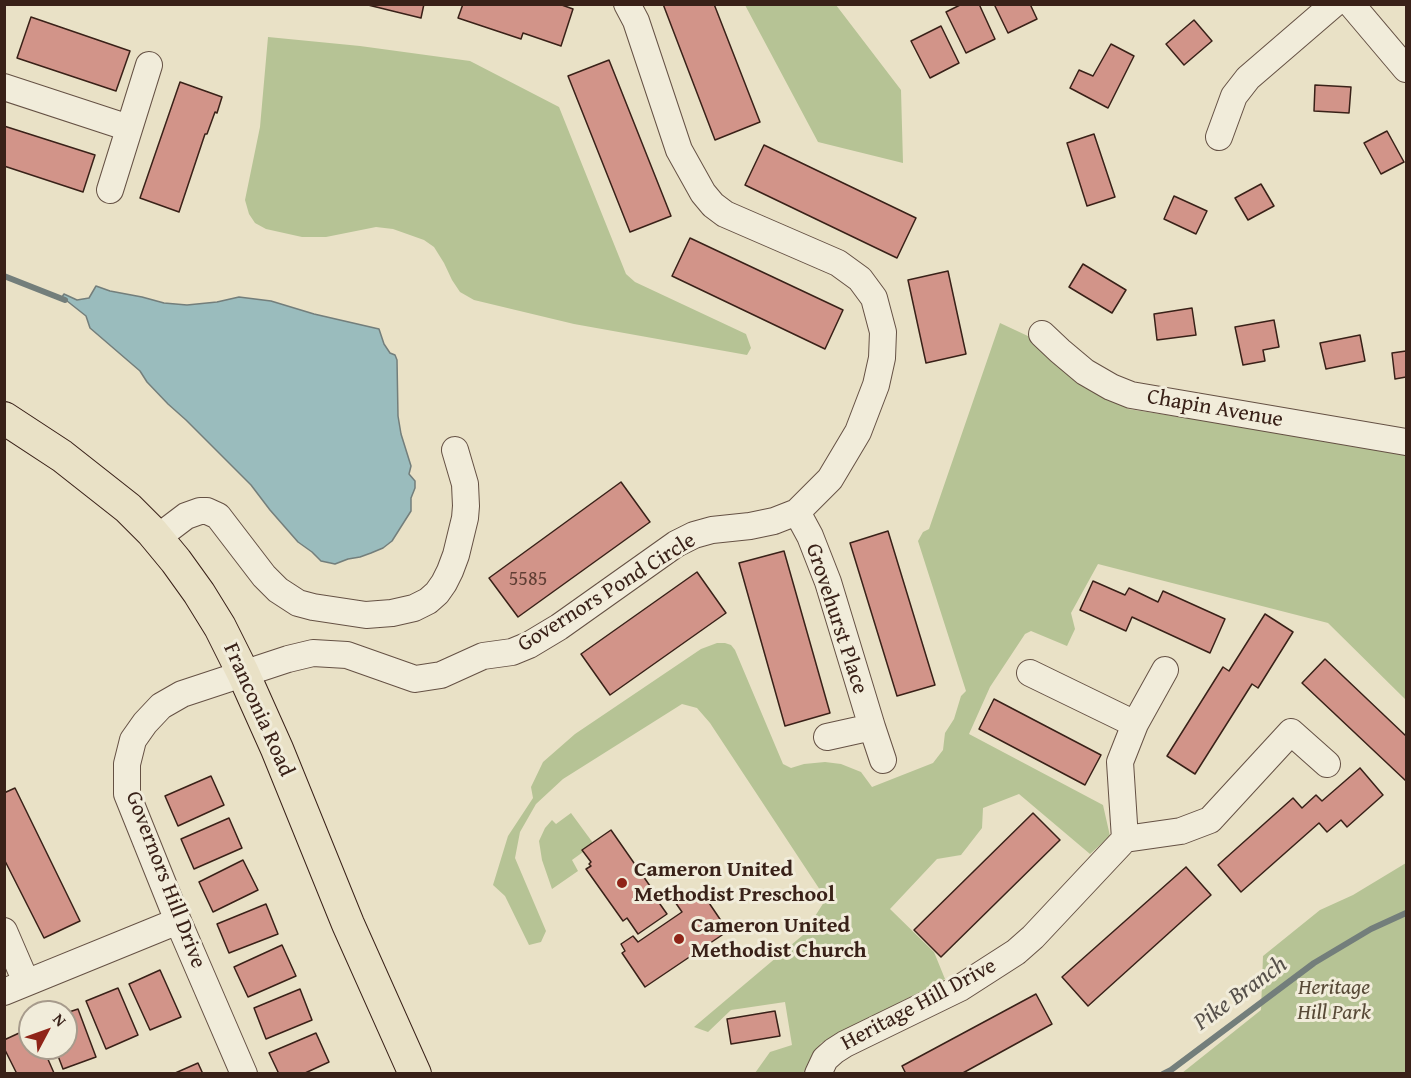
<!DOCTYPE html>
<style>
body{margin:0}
#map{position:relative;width:1411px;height:1078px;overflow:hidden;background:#e9e1c6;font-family:"Gentium Book Plus",serif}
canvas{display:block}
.frame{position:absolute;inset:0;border:6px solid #392118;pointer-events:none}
.north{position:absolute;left:18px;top:1000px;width:60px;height:60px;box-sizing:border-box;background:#f1ecda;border:2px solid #a79b8c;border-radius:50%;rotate:49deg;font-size:16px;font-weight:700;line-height:24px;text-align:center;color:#392118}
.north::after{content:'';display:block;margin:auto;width:21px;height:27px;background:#8f2418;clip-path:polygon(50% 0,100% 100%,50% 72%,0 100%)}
</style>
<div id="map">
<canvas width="1411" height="1078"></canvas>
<div class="frame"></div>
<div class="north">N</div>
</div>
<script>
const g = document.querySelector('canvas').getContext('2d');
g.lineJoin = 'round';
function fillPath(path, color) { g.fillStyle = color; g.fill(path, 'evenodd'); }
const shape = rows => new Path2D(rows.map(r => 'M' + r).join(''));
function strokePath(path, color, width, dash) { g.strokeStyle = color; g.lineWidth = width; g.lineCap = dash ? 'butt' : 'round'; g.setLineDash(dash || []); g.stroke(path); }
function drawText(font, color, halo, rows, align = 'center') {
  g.font = font + ' "Gentium Book Plus",serif'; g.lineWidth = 6; g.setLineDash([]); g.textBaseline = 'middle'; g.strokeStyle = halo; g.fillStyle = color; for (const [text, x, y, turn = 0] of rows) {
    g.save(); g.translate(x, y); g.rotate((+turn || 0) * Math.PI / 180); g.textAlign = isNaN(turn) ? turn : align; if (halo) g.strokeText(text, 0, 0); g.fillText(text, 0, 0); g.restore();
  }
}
fillPath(shape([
 [745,5,836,5,901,90,903,163,818,142],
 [268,37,360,46,470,61,559,107,626,274,635,282,746,334,751,348,747,355,574,324,474,300,460,292,452,280,444,263,434,247,424,240,393,229,376,227,326,237,302,237,266,229,255,223,249,214,245,200,260,127],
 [1000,323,1060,351,1128,409,1406,452,1406,700,1328,623,1098,564,1071,613,1075,629,1067,646,1031,631,1025,634,990,687,969,734,1103,805,1110,836,1090,854,1019,794,983,808,982,828,961,855,937,859,890,909,934,952,945,979,821,1043,803,1073,755,1073,770,1052,792,1045,785,1002,731,1010,708,1032,694,1027,803,935,826,899,710,723,697,708,682,704,563,779,536,804,520,832,515,858,546,931,541,942,529,945,505,896,493,885,508,836,533,798,531,787,543,762,575,734,701,649,717,643,725,643,731,645,735,650,783,764,791,768,804,764,825,762,841,764,861,772,872,787,933,763,943,750,945,733,954,719,961,696,966,691,918,541,923,532,929,529],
 [571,813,593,843,582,850,583,852,572,860,578,871,552,889,542,860,539,841,545,828,552,820,556,824],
 [1406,863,1406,1073,1182,1073,1261,1010,1263,956,1320,910,1353,895]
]), '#b6c395');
const water = shape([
 [96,286,110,291,142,297,164,303,187,305,217,302,239,297,271,301,314,314,379,329,384,344,390,353,395,355,397,360,398,416,401,434,411,466,409,474,415,481,415,488,411,498,411,511,392,541,383,548,371,553,360,557,348,559,335,564,321,561,312,552,298,542,270,510,251,485,186,420,168,404,147,382,140,371,90,328,86,316,62,297,64,294,77,300,89,298,96,286]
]);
fillPath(water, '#9abcbd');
strokePath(water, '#737e7b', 1.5);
strokePath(shape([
 [4,276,65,300],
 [1163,1074,1171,1070,1314,963,1371,929,1406,913]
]), '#737e7b', 6);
const building = shape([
 [364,4,424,4,421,18,364,4],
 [463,4,559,4,573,9,561,46,523,33,521,39,458,18,463,4],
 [663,4,714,4,760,122,715,140,663,4],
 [962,4,979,4,995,39,966,53,946,12,962,4],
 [994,4,1030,4,1037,19,1008,33,994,4],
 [31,17,130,51,116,91,17,58,31,17],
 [1194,20,1212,41,1184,65,1166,44,1194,20],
 [941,26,959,63,930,78,911,41,941,26],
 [1111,44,1134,56,1108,108,1070,88,1079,70,1093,76,1111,44],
 [609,60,671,216,630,232,568,76,609,60],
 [180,82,222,97,217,113,215,112,207,134,205,134,179,212,140,198,180,82],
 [1315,85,1351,87,1349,113,1314,111,1315,85],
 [4,126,95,155,83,192,4,166,4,126],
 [1387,131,1404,162,1381,174,1364,143,1387,131],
 [1094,134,1115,197,1087,206,1067,143,1094,134],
 [764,145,916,218,897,258,745,185,764,145],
 [1261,184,1274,206,1248,220,1235,198,1261,184],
 [1174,196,1207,211,1196,234,1164,219,1174,196],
 [690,238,843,310,825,349,672,276,690,238],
 [1083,264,1126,290,1112,313,1069,287,1083,264],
 [948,271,966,354,926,363,908,280,948,271],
 [1192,308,1196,335,1157,340,1154,314,1192,308],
 [1274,320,1279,347,1263,350,1265,361,1243,365,1235,327,1274,320],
 [1360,335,1365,361,1326,369,1320,343,1360,335],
 [1406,351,1406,377,1395,379,1392,353,1406,351],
 [621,482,650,522,518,617,489,578,621,482],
 [888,531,935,685,897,696,850,543,888,531],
 [784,551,830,713,785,726,739,563,784,551],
 [697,572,726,613,610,695,581,654,697,572],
 [1093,581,1125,595,1129,588,1158,602,1163,591,1225,619,1210,653,1132,617,1126,631,1080,610,1093,581],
 [1265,614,1293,632,1258,688,1252,684,1195,774,1167,756,1223,667,1229,671,1265,614],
 [1325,659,1406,736,1406,781,1302,683,1325,659],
 [994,699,1101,755,1085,785,979,729,994,699],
 [1360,768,1383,795,1347,827,1341,820,1327,832,1319,823,1241,892,1218,865,1293,798,1302,808,1316,795,1322,801,1360,768],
 [211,776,224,805,178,826,165,796,211,776],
 [15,788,80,921,44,938,4,859,4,793,15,788],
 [1033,813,1060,840,941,957,914,930,1033,813],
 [229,818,242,848,194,869,181,839,229,818],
 [611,830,657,896,655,897,667,914,638,934,627,918,623,921,586,869,591,866,589,864,591,862,582,850,611,830],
 [243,860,258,890,213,912,199,882,243,860],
 [1186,867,1211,895,1088,1006,1062,977,1186,867],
 [701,891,728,931,645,987,622,953,625,951,621,944,633,936,638,942,682,912,673,899,680,894,685,902,701,891],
 [266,904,278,934,229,953,217,924,266,904],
 [282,945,296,976,248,997,234,967,282,945],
 [160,970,181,1017,150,1030,129,984,160,970],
 [118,988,138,1035,106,1049,86,1001,118,988],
 [300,989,312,1020,266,1039,254,1008,300,989],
 [1036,994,1052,1024,961,1074,906,1074,902,1066,1036,994],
 [78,1009,96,1057,63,1069,55,1048,66,1048,66,1013,78,1009],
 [775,1011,780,1036,731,1044,727,1019,775,1011],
 [30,1028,30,1048,43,1048,54,1073,17,1074,4,1048,4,1040,30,1028],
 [316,1033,329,1062,303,1074,279,1074,269,1053,316,1033],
 [198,1063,203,1074,173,1074,198,1063]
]);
fillPath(building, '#d29489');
strokePath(building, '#392118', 1.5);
const minor = shape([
 [1351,4,1406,69],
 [4,87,129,128],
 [1219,137,1234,96,1248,78,1334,4],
 [110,190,149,65],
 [1042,334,1060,351,1085,372,1111,387,1131,395,1406,442],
 [797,512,810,536,828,582,872,727,827,737],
 [157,538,186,516,200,511,207,511,218,516,264,576,278,590,298,603,313,607,366,615,392,613,414,608,428,601,437,593,444,583,450,571,456,555,465,518,466,506,465,484,455,450],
 [1030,673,1135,724],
 [872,727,883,760],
 [1125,839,1181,831,1210,820,1291,732,1327,764],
 [1125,839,1120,762,1135,724,1165,670],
 [4,931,26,982],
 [4,992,178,921],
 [244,1074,178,921,127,794,127,764,133,740,145,723,161,706,182,694,288,659,313,653,347,655,415,679,441,675,483,656,512,652,529,645,559,627,676,544,694,535,712,530,750,526,774,521,797,512,830,479,858,432,876,385,882,358,883,332,874,298,860,279,838,263,725,214,713,205,703,193,679,150,636,21,627,4],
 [818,1074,825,1059,834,1051,845,1044,960,988,1016,952,1033,937,1125,839]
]);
const major = shape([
 [4,418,62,456,128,508,152,532,176,561,199,593,220,627,243,673,277,749,348,924,415,1074]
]);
strokePath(minor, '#655144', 28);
strokePath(major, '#392118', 34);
strokePath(minor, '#f1ecda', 26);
strokePath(major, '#e9e1c6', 32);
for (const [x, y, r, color] of [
 [622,883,6,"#8f2418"],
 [679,939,6,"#8f2418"]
]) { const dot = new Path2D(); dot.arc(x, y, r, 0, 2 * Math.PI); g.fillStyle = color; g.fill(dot); strokePath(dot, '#f1ecda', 2); }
drawText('20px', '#5f3e34', null, [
 ["5585",528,580]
]);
drawText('22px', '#392118', '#f1ecda', [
 ["Chapin Avenue",1215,409,10],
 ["Governors Pond Circle",607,593,-32],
 ["Grovehurst Place",836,619,72],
 ["Franconia Road",258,710,66],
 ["Governors Hill Drive",165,880,69],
 ["Heritage Hill Drive",919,1005,-28]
]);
drawText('bold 22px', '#392118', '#f1ecda', [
 ["Cameron United",634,870],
 ["Methodist Preschool",634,895],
 ["Cameron United",691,926],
 ["Methodist Church",691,951]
], 'left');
drawText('italic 22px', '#584a37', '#f1ecda', [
 ["Heritage",1334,988],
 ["Hill Park",1334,1013]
]);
drawText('italic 24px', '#56504a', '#f1ecda', [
 ["Pike Branch",1241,994,-36]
]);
</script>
